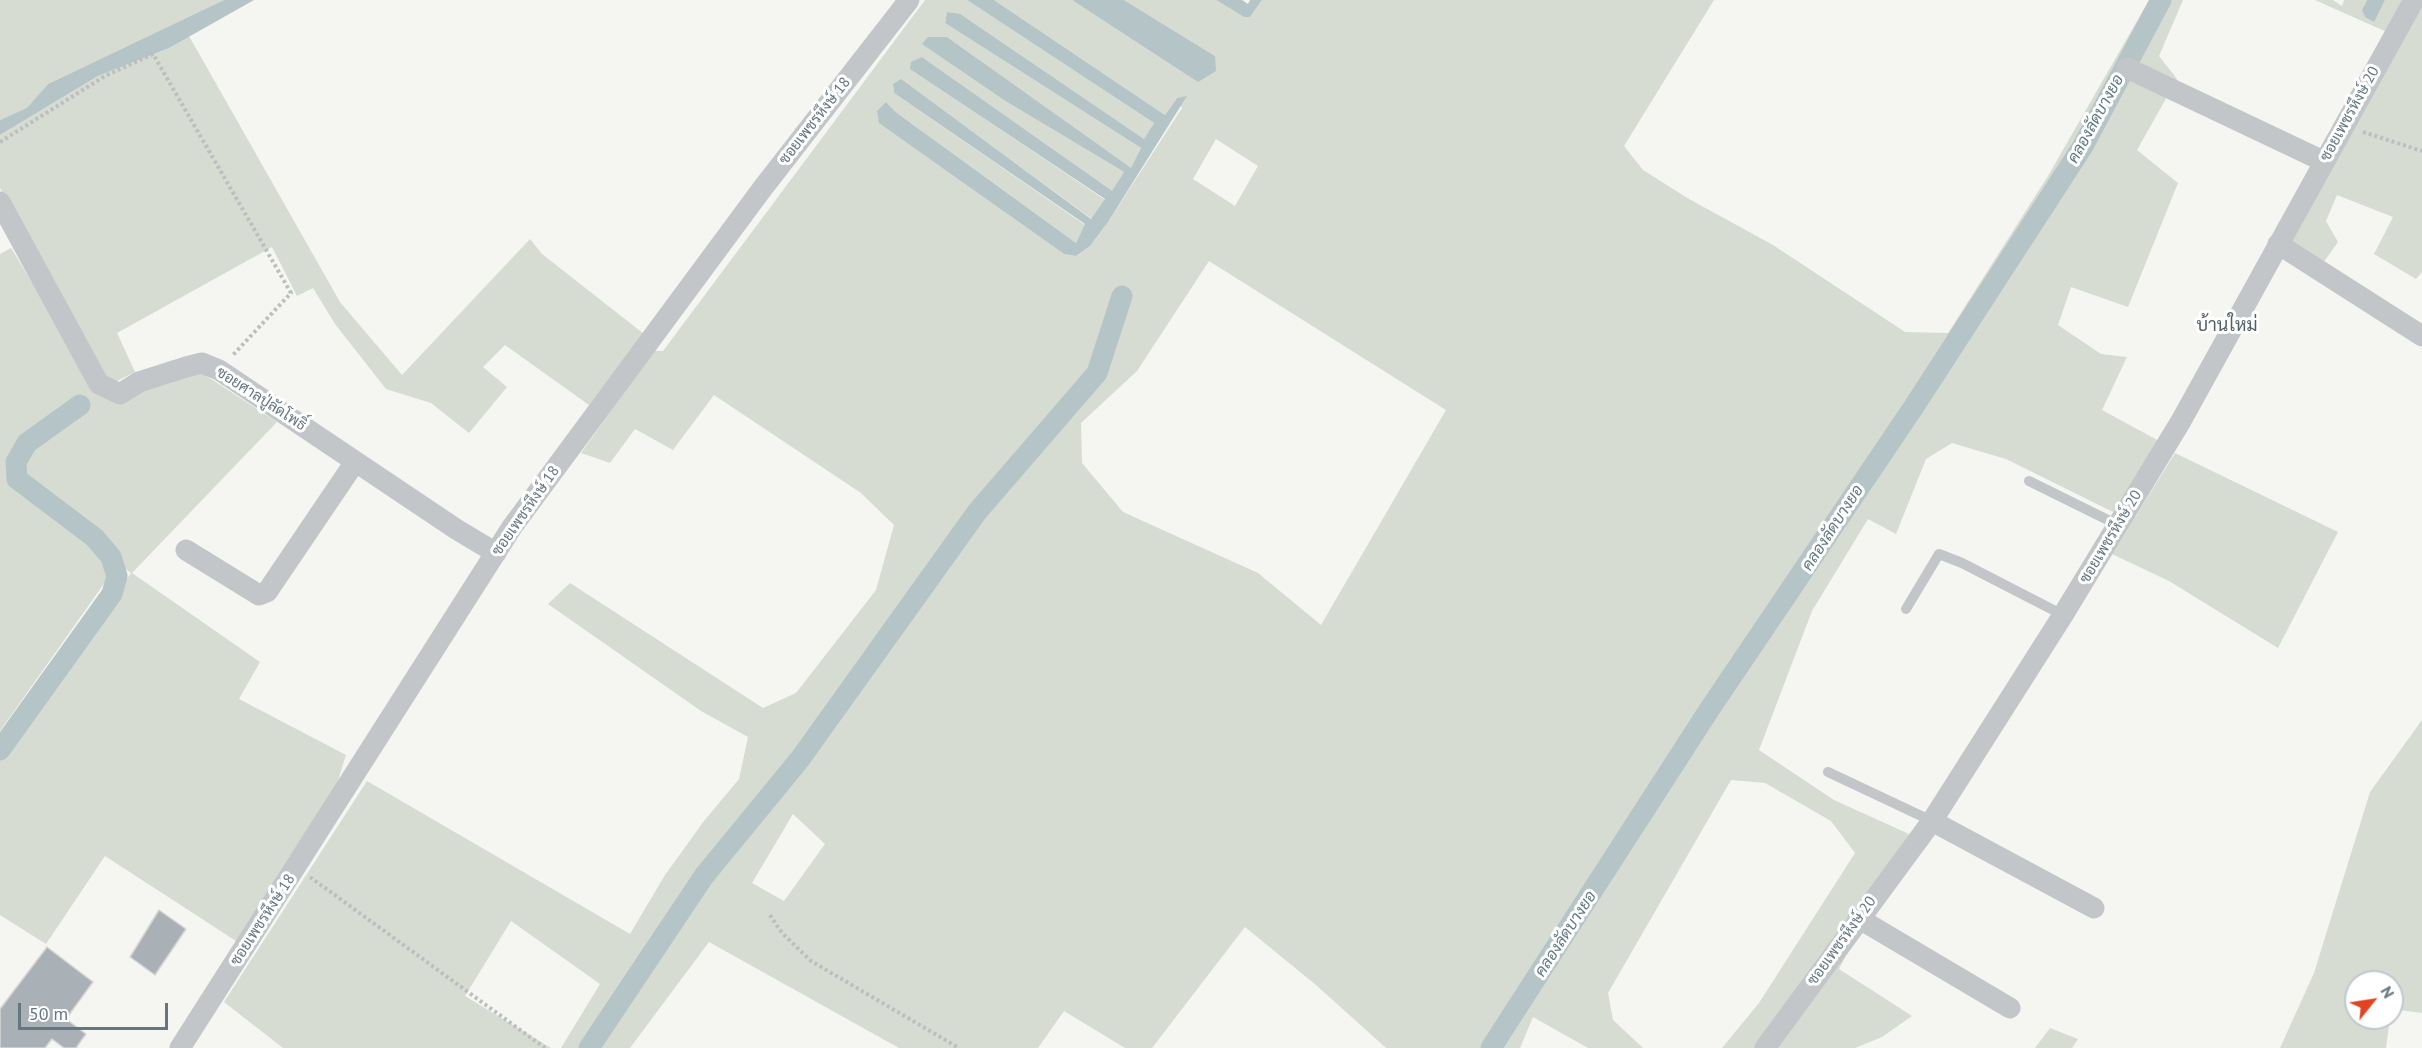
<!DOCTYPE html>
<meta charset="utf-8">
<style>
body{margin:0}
#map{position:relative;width:2422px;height:1048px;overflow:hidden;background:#f5f5f1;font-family:"PT Sans",sans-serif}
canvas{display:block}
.north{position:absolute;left:2344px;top:970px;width:60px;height:60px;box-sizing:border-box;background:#fff;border:2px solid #c1c8cd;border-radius:50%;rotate:60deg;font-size:16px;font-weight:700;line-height:24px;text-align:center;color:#647682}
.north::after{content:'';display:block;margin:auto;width:21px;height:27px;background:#e24423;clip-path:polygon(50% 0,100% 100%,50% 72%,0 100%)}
.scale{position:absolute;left:18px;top:1003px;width:150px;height:27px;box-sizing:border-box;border:3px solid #647682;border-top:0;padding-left:8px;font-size:18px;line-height:21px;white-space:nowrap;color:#647682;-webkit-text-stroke:4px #fff;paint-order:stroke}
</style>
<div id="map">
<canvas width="2422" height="1048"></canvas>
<div class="north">N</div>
<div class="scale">50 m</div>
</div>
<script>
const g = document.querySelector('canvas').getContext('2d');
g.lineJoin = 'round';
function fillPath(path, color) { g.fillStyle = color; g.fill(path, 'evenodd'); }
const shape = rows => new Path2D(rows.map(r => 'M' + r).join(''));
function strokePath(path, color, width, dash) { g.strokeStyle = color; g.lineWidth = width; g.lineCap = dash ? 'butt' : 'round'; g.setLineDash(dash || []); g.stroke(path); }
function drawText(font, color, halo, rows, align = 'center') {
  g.font = font + ' "PT Sans",Sarabun,sans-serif'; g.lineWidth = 6; g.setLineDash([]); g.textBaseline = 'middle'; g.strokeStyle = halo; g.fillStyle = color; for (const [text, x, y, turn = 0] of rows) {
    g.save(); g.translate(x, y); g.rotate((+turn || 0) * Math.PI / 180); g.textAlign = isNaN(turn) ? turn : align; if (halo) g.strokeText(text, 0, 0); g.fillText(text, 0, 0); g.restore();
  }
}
fillPath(shape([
 [0,0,224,0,48,84,27,109,0,120],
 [925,0,967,0,1154,123,1144,139,960,15,947,12,945,23,1141,148,1131,169,947,37,1007,102,1124,172,1112,192,922,57,911,69,1105,200,1092,219,901,80,893,84,894,93,1085,225,1076,243,897,113,886,102,880,123,1064,254,1076,256,1090,246,1108,222,1182,108,1177,98,1165,115,994,0,1072,0,1198,81,1215,56,1124,0,1216,0,1244,17,1250,17,1262,0,1714,0,1624,146,1643,170,1689,199,1773,245,1905,332,1948,333,2048,176,2149,0,2183,0,2159,56,2177,79,2137,150,2178,183,2128,307,2071,287,2058,325,2101,354,2127,357,2102,410,2159,441,2113,512,2006,459,1952,443,1926,459,1896,534,1868,519,1812,611,1759,750,1834,800,1909,834,1839,969,1912,1016,1882,1037,1855,1048,1722,1048,1759,1003,1855,853,1831,821,1765,783,1731,780,1608,993,1613,1020,1643,1048,1588,1048,1533,1017,1520,1048,1386,1048,1316,985,1245,927,1152,1048,1125,1048,1064,1011,1038,1048,899,1048,709,942,630,1048,561,1048,600,984,511,921,465,996,551,1048,283,1048,224,1002,367,781,630,934,665,875,704,821,739,779,748,737,701,711,548,604,570,583,763,708,796,693,876,590,894,525,861,493,714,395,673,450,635,429,610,463,581,453,653,351,663,351],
 [1216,139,1258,166,1235,206,1193,179],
 [1209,261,1446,410,1321,625,1258,573,1123,512,1082,463,1081,423,1137,371],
 [793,814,825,844,784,901,752,883],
 [2315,0,2333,0,2342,6,2344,0,2367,0,2362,10,2373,22,2385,0,2407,0,2389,33],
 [2422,2,2422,272,2416,279,2374,254,2393,217,2337,195,2326,221,2338,242,2323,263,2288,242],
 [189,36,340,302,402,375,530,239,542,254,644,334,589,405,505,345,483,367,507,387,469,433,431,403,386,389,335,324,313,288,297,296,272,247,117,333,135,372,115,382,98,371,0,188,0,135,98,76,169,48],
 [11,248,102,396,182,360,277,422,132,573,260,662,239,699,346,755,334,793,292,864,236,941,105,856,46,944,0,915,0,758,131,573,96,547,108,578,0,731,0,254],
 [2175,453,2338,532,2278,648,2169,581,2112,554],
 [2422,720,2422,1013,2392,1009,2392,982,2356,982,2356,1018,2390,1018,2386,1048,2280,1048,2314,973,2370,792],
 [2050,1028,2078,1039,2072,1048,2035,1048]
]), '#d6dcd2');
fillPath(shape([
 [224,0,254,0,169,48,98,76,0,135,0,120,27,108,48,84],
 [967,0,994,0,1165,115,1177,98,1187,96,1108,222,1090,246,1076,256,1064,254,879,123,877,111,886,102,897,113,1076,243,1085,224,894,93,893,84,901,79,1091,219,1105,199,910,69,911,62,922,57,1112,191,1124,172,1007,102,922,44,928,37,947,37,1131,168,1141,148,945,23,947,12,960,14,1144,139,1154,123],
 [1072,0,1124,0,1215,56,1216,71,1198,82],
 [1216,0,1242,0,1248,4,1250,0,1262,0,1250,17,1244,17],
 [2367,0,2385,0,2374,22,2365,17,2362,10]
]), '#b5c4c6');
strokePath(shape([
 [0,750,112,594,117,576,111,557,95,538,17,479,16,462,27,443,80,405],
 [589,1048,704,876,800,759,977,512,1097,373,1122,296],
 [1491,1048,1709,710,1913,408,2083,146,2161,0]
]), '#b5c4c6', 21);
const building = shape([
 [159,910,186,929,155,975,130,957,159,910],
 [47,947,93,982,66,1019,86,1034,76,1048,64,1048,52,1039,45,1048,0,1048,0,1009,47,947]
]);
fillPath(building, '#a9b1b6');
strokePath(building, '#d6d6d4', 1.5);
strokePath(shape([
 [2363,132,2422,151],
 [0,142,105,76,153,54,291,293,232,356],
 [310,877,545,1048],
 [770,915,782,933,811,961,959,1048]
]), '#bcbec0', 4, [3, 3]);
strokePath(shape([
 [2029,481,2118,525],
 [1906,609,1939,554,1962,563,2063,615],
 [1828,772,1932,821]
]), '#c2c6c9', 10);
strokePath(shape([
 [2127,68,2323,161],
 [0,202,99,384,120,394,139,382,186,367,202,363,219,370,456,529,496,553],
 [2278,244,2422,336],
 [186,550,259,595,267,592,355,462],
 [1932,821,2094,908],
 [1858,918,2010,1008],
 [180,1048,512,527,762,189,909,0],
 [1765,1048,1932,821,2063,615,2181,421,2414,0]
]), '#c2c6c9', 21);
drawText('15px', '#647682', '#fff', [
 ["ซอยเพชรหึงษ์ 20",2350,114,-61],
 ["ซอยเพชรหึงษ์ 18",815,121,-52],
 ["ซอยศาลปู่ลัดโพธิ์",261,399,33],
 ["ซอยเพชรหึงษ์ 18",526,511,-55],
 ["ซอยเพชรหึงษ์ 20",2111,537,-59],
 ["ซอยเพชรหึงษ์ 18",263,920,-57],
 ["ซอยเพชรหึงษ์ 20",1842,941,-54]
]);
drawText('italic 16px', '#5f787f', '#fff', [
 ["คลองลัดบางยอ",2096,119,-61],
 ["คลองลัดบางยอ",1833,528,-57],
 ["คลองลัดบางยอ",1566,934,-57]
]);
drawText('18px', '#515f67', '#fff', [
 ["บ้านใหม่",2227,326]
]);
</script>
